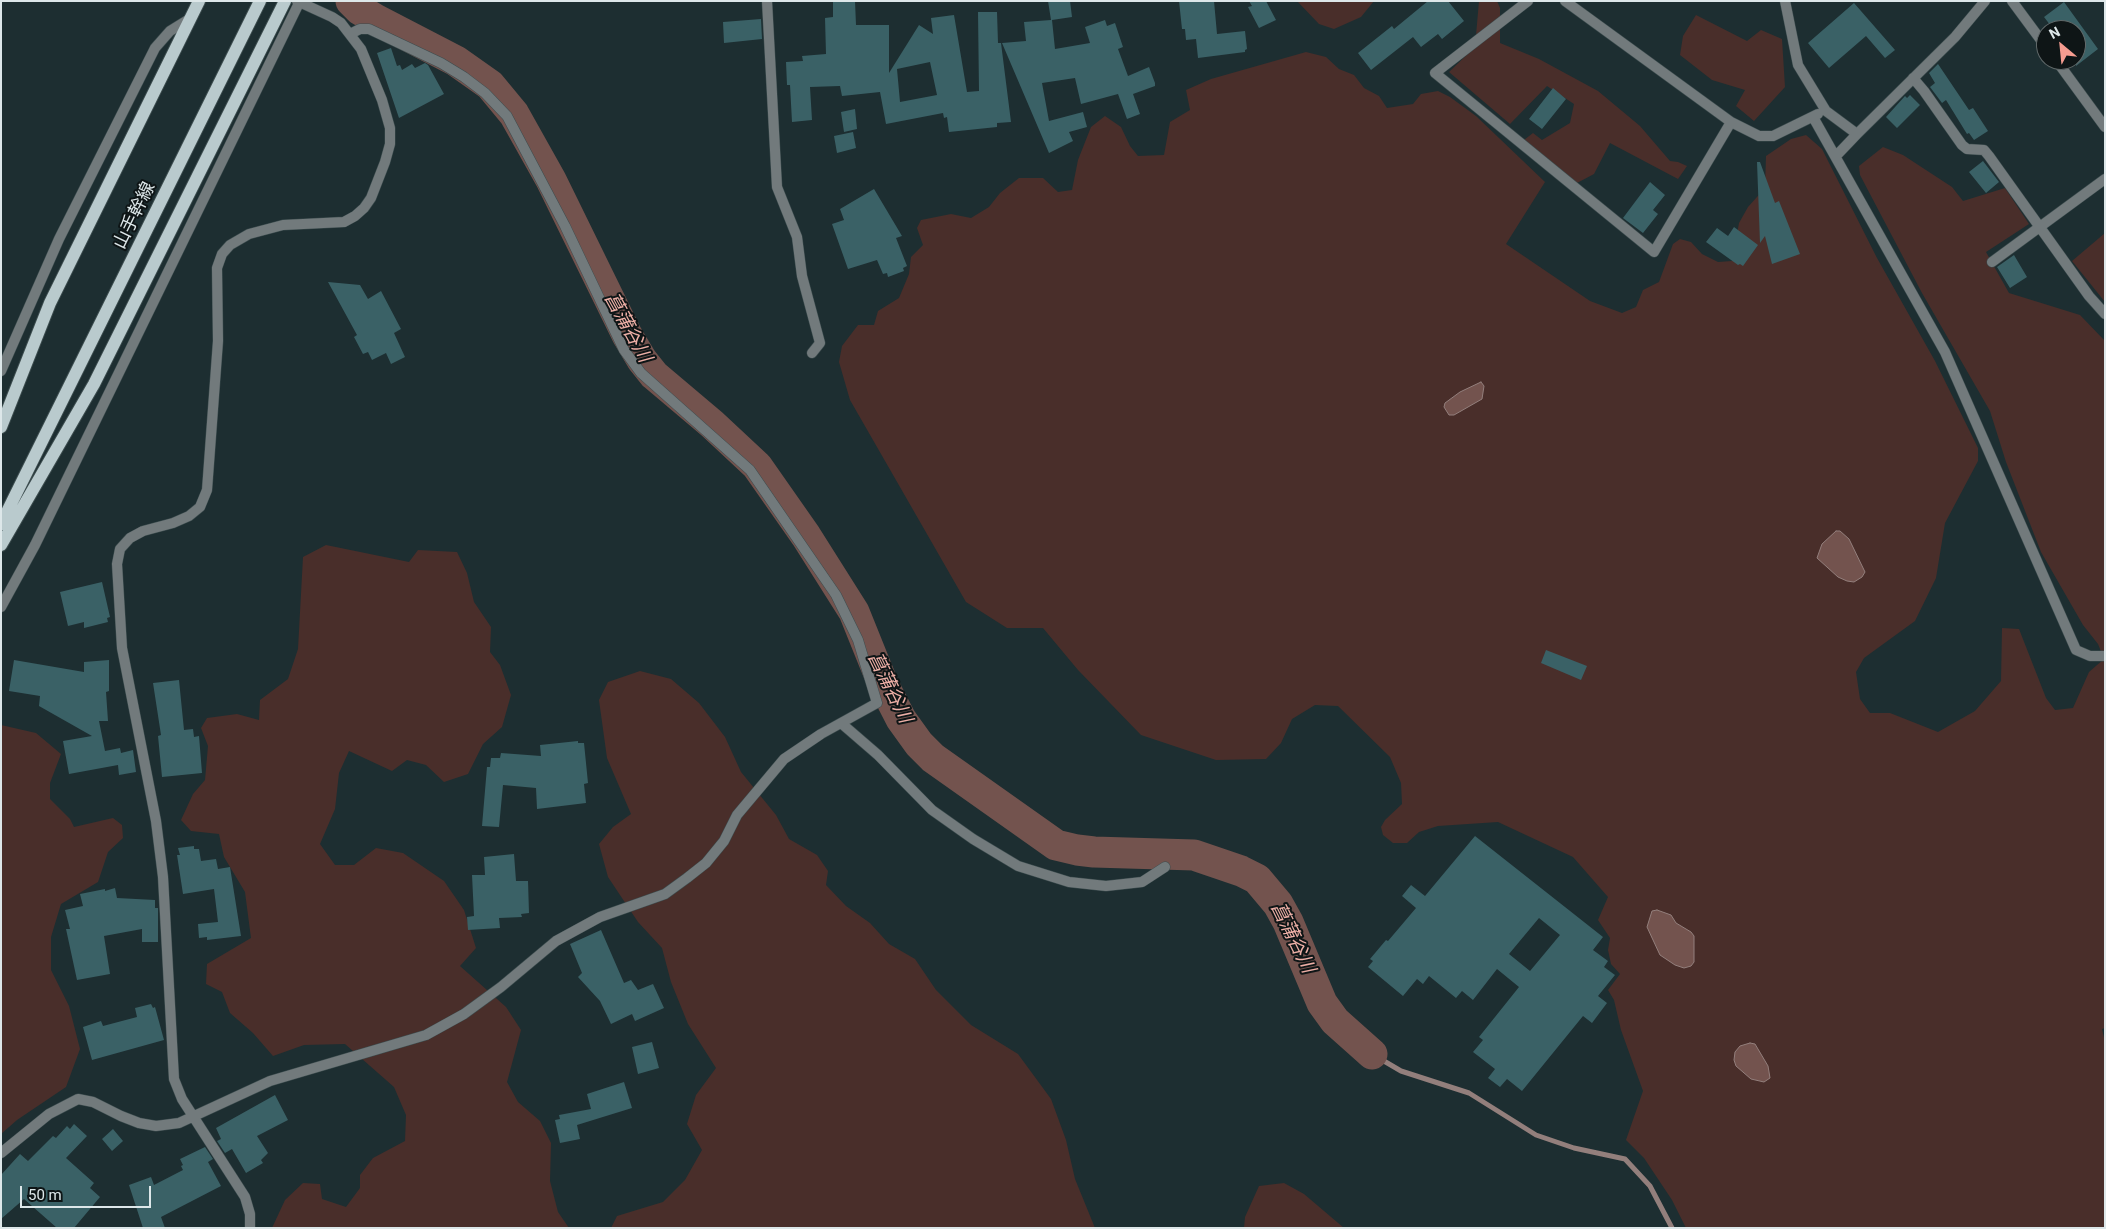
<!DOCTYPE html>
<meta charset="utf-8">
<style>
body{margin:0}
#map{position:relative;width:2106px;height:1229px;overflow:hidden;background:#1d2e31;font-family:Roboto,sans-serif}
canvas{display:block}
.frame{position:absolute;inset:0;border:2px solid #dde7e9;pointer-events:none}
.north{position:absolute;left:2036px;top:20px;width:50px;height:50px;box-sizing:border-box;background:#0e1516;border:1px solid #61696a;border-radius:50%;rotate:332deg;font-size:14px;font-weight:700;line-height:20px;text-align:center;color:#dde7e9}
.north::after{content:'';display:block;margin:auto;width:18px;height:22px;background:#f59c90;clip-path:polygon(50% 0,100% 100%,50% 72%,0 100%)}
.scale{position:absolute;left:20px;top:1186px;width:131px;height:22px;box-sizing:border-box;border:2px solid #dde7e9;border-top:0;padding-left:6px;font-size:15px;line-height:18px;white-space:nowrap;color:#dde7e9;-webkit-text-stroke:4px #0e1516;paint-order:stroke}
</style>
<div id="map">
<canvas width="2106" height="1229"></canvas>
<div class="frame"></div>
<div class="north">N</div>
<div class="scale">50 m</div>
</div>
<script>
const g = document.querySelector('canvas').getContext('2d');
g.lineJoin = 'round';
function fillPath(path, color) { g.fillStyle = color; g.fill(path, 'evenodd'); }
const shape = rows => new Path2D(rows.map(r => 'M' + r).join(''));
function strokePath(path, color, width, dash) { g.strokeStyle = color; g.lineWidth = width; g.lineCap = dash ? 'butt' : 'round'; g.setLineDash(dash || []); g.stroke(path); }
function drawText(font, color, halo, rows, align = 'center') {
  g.font = font + ' Roboto,"Noto Sans JP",sans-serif'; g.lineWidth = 4; g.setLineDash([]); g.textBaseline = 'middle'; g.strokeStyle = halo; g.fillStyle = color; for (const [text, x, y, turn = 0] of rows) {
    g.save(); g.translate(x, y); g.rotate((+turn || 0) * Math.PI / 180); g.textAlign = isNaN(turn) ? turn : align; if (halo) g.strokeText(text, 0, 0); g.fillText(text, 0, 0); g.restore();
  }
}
fillPath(shape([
 [1297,1,1374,1,1361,17,1334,29,1319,24],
 [1479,1,1497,1,1500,8,1500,43,1539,59,1598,91,1640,126,1670,161,1678,162,1687,166,1678,179,1610,143,1594,174,1577,183,1524,140,1533,133,1542,140,1570,123,1574,104,1547,86,1510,124,1449,72,1475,47],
 [1696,15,1747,41,1761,30,1782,39,1785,87,1754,121,1736,106,1745,90,1712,80,1680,55,1683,36],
 [1306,52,1326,57,1339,69,1354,75,1364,88,1379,96,1387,108,1413,104,1421,94,1438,91,1450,97,1476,116,1545,182,1506,244,1590,301,1622,313,1636,307,1643,290,1659,282,1673,244,1680,239,1691,242,1702,254,1718,262,1732,261,1739,223,1748,207,1765,188,1766,156,1791,139,1806,135,1822,149,1877,258,1935,361,1978,448,1978,461,1945,523,1936,578,1915,621,1864,658,1856,672,1860,699,1870,713,1890,713,1938,732,1975,711,2001,681,2002,628,2019,629,2046,698,2055,710,2073,708,2089,672,2104,659,2098,644,2083,625,2041,552,2006,462,1990,411,1922,293,1860,175,1859,166,1883,147,1903,155,1952,187,1963,201,2005,188,2029,224,1986,252,2009,293,2080,315,2105,341,2105,1028,2102,1029,2105,1042,2105,1228,1686,1228,1672,1200,1644,1158,1626,1140,1643,1091,1621,1030,1614,1000,1608,990,1620,974,1611,964,1608,950,1610,938,1598,920,1608,897,1573,857,1498,822,1438,826,1419,832,1407,843,1393,843,1383,835,1381,827,1385,820,1402,804,1401,783,1390,757,1338,706,1315,705,1292,719,1281,743,1266,759,1216,760,1141,735,1078,670,1043,628,1007,628,966,602,850,400,839,362,842,346,858,325,874,325,878,311,899,298,909,274,911,257,923,245,917,228,921,220,951,214,971,218,989,207,1000,193,1019,178,1043,178,1058,192,1072,190,1078,160,1091,127,1105,116,1121,127,1130,146,1138,156,1164,155,1170,122,1190,110,1186,90,1211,79],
 [2105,233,2105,302,2072,261],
 [326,545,409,562,418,550,457,552,467,573,474,602,491,627,490,652,500,665,511,695,502,727,483,744,468,774,444,782,426,765,407,760,392,771,349,751,339,773,335,809,320,844,335,865,354,865,376,848,403,853,444,881,464,910,476,948,460,966,506,1007,521,1030,507,1082,518,1102,540,1121,551,1143,550,1181,558,1212,569,1228,272,1228,285,1200,303,1183,320,1184,322,1199,346,1207,360,1188,360,1175,373,1158,405,1141,406,1115,394,1087,345,1044,304,1045,273,1056,253,1033,230,1013,222,992,206,984,207,964,251,938,245,892,224,857,219,834,191,831,181,820,193,794,205,780,208,746,201,728,207,718,237,714,259,720,260,700,288,679,298,649,303,557],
 [640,671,671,679,699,703,725,737,741,772,776,815,789,839,817,855,828,871,826,885,846,906,870,923,889,944,915,959,936,990,971,1025,1018,1054,1051,1099,1066,1140,1075,1179,1095,1228,611,1228,617,1216,663,1202,685,1180,702,1150,687,1124,696,1095,716,1068,688,1024,671,982,662,948,638,922,608,877,599,844,613,827,631,814,607,758,599,700,608,682],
 [1,725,36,733,61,754,50,783,50,799,70,819,74,827,113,818,122,825,123,838,108,852,98,882,61,904,51,937,51,970,69,1006,80,1049,66,1087,17,1120,1,1134],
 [1284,1183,1304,1194,1344,1228,1244,1228,1245,1217,1259,1186]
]), '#492e2a');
const water = shape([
 [1481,382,1484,386,1482,399,1454,415,1449,415,1444,407,1445,403,1460,392,1481,382],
 [1836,531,1840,531,1849,539,1865,572,1862,577,1854,582,1847,581,1838,577,1817,558,1822,544,1836,531],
 [1657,910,1671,915,1676,923,1691,932,1694,936,1694,962,1691,966,1684,968,1675,965,1660,955,1647,927,1652,911,1657,910],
 [1750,1043,1755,1044,1768,1066,1770,1078,1764,1082,1751,1079,1736,1066,1734,1060,1735,1052,1740,1046,1750,1043]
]);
fillPath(water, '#73534e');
strokePath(water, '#937f7c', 1);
strokePath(shape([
 [1372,1054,1401,1071,1469,1093,1536,1135,1574,1148,1625,1159,1650,1186,1672,1228]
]), '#937f7c', 5);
strokePath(shape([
 [351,1,360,10,377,20,456,61,490,85,514,114,551,180,627,335,642,360,654,375,712,424,757,466,806,536,854,612,883,684,901,719,919,744,933,758,1056,845,1077,850,1094,852,1194,855,1241,871,1257,879,1278,904,1288,922,1322,1003,1335,1021,1372,1054]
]), '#73534e', 31);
fillPath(shape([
 [855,1,856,25,889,25,889,73,919,25,933,34,931,18,954,15,967,92,979,91,978,12,997,12,998,43,1001,43,1011,122,997,123,997,127,949,132,947,117,944,118,943,113,886,124,880,92,842,96,840,86,810,87,812,120,792,122,790,85,787,85,786,62,803,61,802,56,826,54,825,18,833,17,833,2],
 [930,62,937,95,900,102,897,69],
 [1048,1,1070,1,1072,17,1052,20,1055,49,1090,43,1085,27,1105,20,1107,26,1115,23,1123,47,1118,49,1128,76,1149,67,1155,83,1155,86,1133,94,1140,114,1127,119,1118,94,1081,104,1075,78,1042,83,1049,121,1083,112,1087,127,1069,132,1073,141,1049,153,1002,43,1026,41,1024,22,1051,20],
 [1179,1,1214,1,1217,34,1245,31,1247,49,1245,50,1245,52,1198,58,1196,39,1186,40,1185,29,1182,29],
 [1249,1,1266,1,1276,20,1259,28,1248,7,1252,6],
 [1428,1,1448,1,1464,21,1442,39,1438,34,1421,47,1413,37,1371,70,1358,53,1392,26,1394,29],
 [2064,2,2098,49,2076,66,2076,30,2054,30,2044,17],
 [1854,3,1895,50,1885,58,1866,36,1829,68,1808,43],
 [761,19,762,39,724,43,723,22],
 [391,48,397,66,400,65,402,70,412,64,415,68,425,63,428,65,444,94,399,118,377,53],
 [1938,64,1969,110,1973,108,1988,131,1974,140,1969,133,1967,134,1946,100,1942,103,1930,87,1935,83,1929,73],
 [1553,88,1566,99,1542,129,1529,119],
 [1910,95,1920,105,1897,128,1886,117,1905,96,1907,98],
 [855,109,857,129,844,132,841,112],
 [853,132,856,148,837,153,834,136],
 [1983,161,1999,182,1986,193,1969,172],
 [1757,162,1760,162,1775,203,1779,201,1800,254,1772,264,1765,236,1760,243],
 [1650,182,1665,195,1653,210,1658,214,1643,233,1623,218],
 [874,189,902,236,896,238,907,266,903,268,904,271,888,277,887,273,883,274,877,260,848,269,832,224,844,220,840,209],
 [1734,227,1758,245,1743,266,1740,264,1738,265,1706,242,1717,228,1728,236],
 [2014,255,2027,277,2010,288,1997,267],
 [328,282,360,285,368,299,381,291,401,329,394,333,405,357,391,364,386,353,372,360,368,352,363,354,354,337,357,335],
 [102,582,110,617,107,618,108,622,84,628,84,622,68,626,60,592],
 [1546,650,1587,666,1581,680,1541,663],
 [14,660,84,672,84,662,109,660,109,691,106,692,108,721,99,721,105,751,120,748,121,753,133,750,136,772,119,775,118,765,69,774,63,741,92,736,39,706,40,696,9,691],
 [179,680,184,730,193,729,194,737,199,736,202,773,162,777,158,736,161,735,153,683],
 [578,741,578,743,584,743,588,783,584,784,586,803,537,809,536,788,503,785,499,827,482,826,487,767,490,767,491,758,500,758,501,753,541,756,540,745],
 [1475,836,1603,937,1593,950,1608,961,1604,967,1615,975,1598,996,1607,1003,1592,1023,1583,1016,1522,1091,1507,1079,1500,1087,1488,1078,1495,1069,1473,1052,1483,1040,1479,1037,1519,987,1497,969,1473,1000,1462,991,1456,998,1429,976,1423,984,1417,979,1403,996,1368,967,1373,961,1370,959,1386,940,1388,941,1416,908,1402,896,1411,885,1425,896],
 [1539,918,1560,935,1530,971,1509,954],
 [194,846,194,849,199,849,201,861,216,859,218,869,230,867,241,936,207,940,207,937,199,938,198,924,218,922,214,889,183,894,177,855,180,855,178,848],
 [514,854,516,881,528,881,529,913,521,914,522,917,499,918,500,928,468,930,467,917,474,916,472,875,485,875,484,857],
 [115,888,117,898,155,900,155,908,158,908,158,942,142,942,142,929,104,936,110,974,77,980,66,929,70,929,65,910,83,906,80,894,105,889,105,891],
 [601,930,624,983,631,980,638,990,653,984,664,1008,635,1021,632,1014,611,1024,600,1001,578,977,582,973,570,944],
 [151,1004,153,1008,155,1007,164,1040,92,1060,83,1027,101,1021,103,1026,137,1017,135,1008],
 [652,1042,659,1068,638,1074,632,1047],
 [624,1082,632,1108,577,1125,580,1139,560,1143,555,1120,560,1119,559,1115,591,1109,587,1094],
 [275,1095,288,1120,257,1136,268,1153,261,1160,263,1163,246,1173,232,1149,225,1153,217,1141,221,1139,216,1128],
 [74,1124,87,1136,66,1158,94,1183,90,1188,100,1197,74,1228,57,1228,24,1199,1,1219,1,1175,20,1154,28,1161,53,1136,56,1138,67,1126,70,1129],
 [113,1129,123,1141,112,1151,102,1139],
 [205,1147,213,1159,208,1162,221,1186,161,1217,165,1228,143,1228,129,1185,151,1177,154,1185,183,1170,181,1166,183,1165,180,1159]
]), '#3a6166');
const minor = shape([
 [767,1,777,187,797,237,802,276,820,343,812,353],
 [1528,1,1435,73,1654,252,1731,122],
 [1565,1,1731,122,1759,136,1773,136,1818,114],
 [1785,1,1798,65,1826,111,1857,134,1955,37,1985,1],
 [2012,1,2046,47],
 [2056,60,2105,127],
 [1913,78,1924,91,1962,145,1967,149,1984,150,1989,156,2089,296,2105,314],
 [1813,117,1945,352,2076,650,2090,656,2105,656],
 [1836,156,1857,134],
 [1992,262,2105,179],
 [1,371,59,239,155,48,170,31,191,18],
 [1,607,35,545,300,1],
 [841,723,878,755,932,810,973,839,1018,866,1069,882,1106,886,1142,882,1165,867],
 [1,1153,49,1114,78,1099,93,1102,121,1116,139,1123,156,1126,179,1123,270,1081,426,1035,464,1014,501,987,556,941,600,917,665,894,687,878,706,863,724,841,737,815,784,759,821,734,877,703,858,640,836,595,750,470,641,373,624,350,565,226,507,116,485,93,464,77,441,63,369,29,360,29,350,34],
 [250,1228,250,1214,245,1197,182,1099,174,1079,163,877,156,821,122,648,117,564,120,549,130,538,143,531,173,523,189,516,200,507,207,490,218,341,217,268,222,254,230,245,249,234,283,225,344,222,355,216,364,208,371,198,385,162,390,144,390,128,382,100,361,49,341,23,332,17,297,1]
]);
const primary = shape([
 [1,427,50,303,199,1],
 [1,524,260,1],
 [1,545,94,384,285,1]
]);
strokePath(minor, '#3c4c4e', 11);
strokePath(primary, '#3c4c4e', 14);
strokePath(minor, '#727a7c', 10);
strokePath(primary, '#b9cacd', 12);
drawText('18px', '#dde7e9', '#0e1516', [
 ["山手幹線",135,216,-64]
]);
drawText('italic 19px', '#edafa6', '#0e1516', [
 ["菖蒲谷川",627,328,61],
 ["菖蒲谷川",889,688,64],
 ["菖蒲谷川",1292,938,64]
]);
</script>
